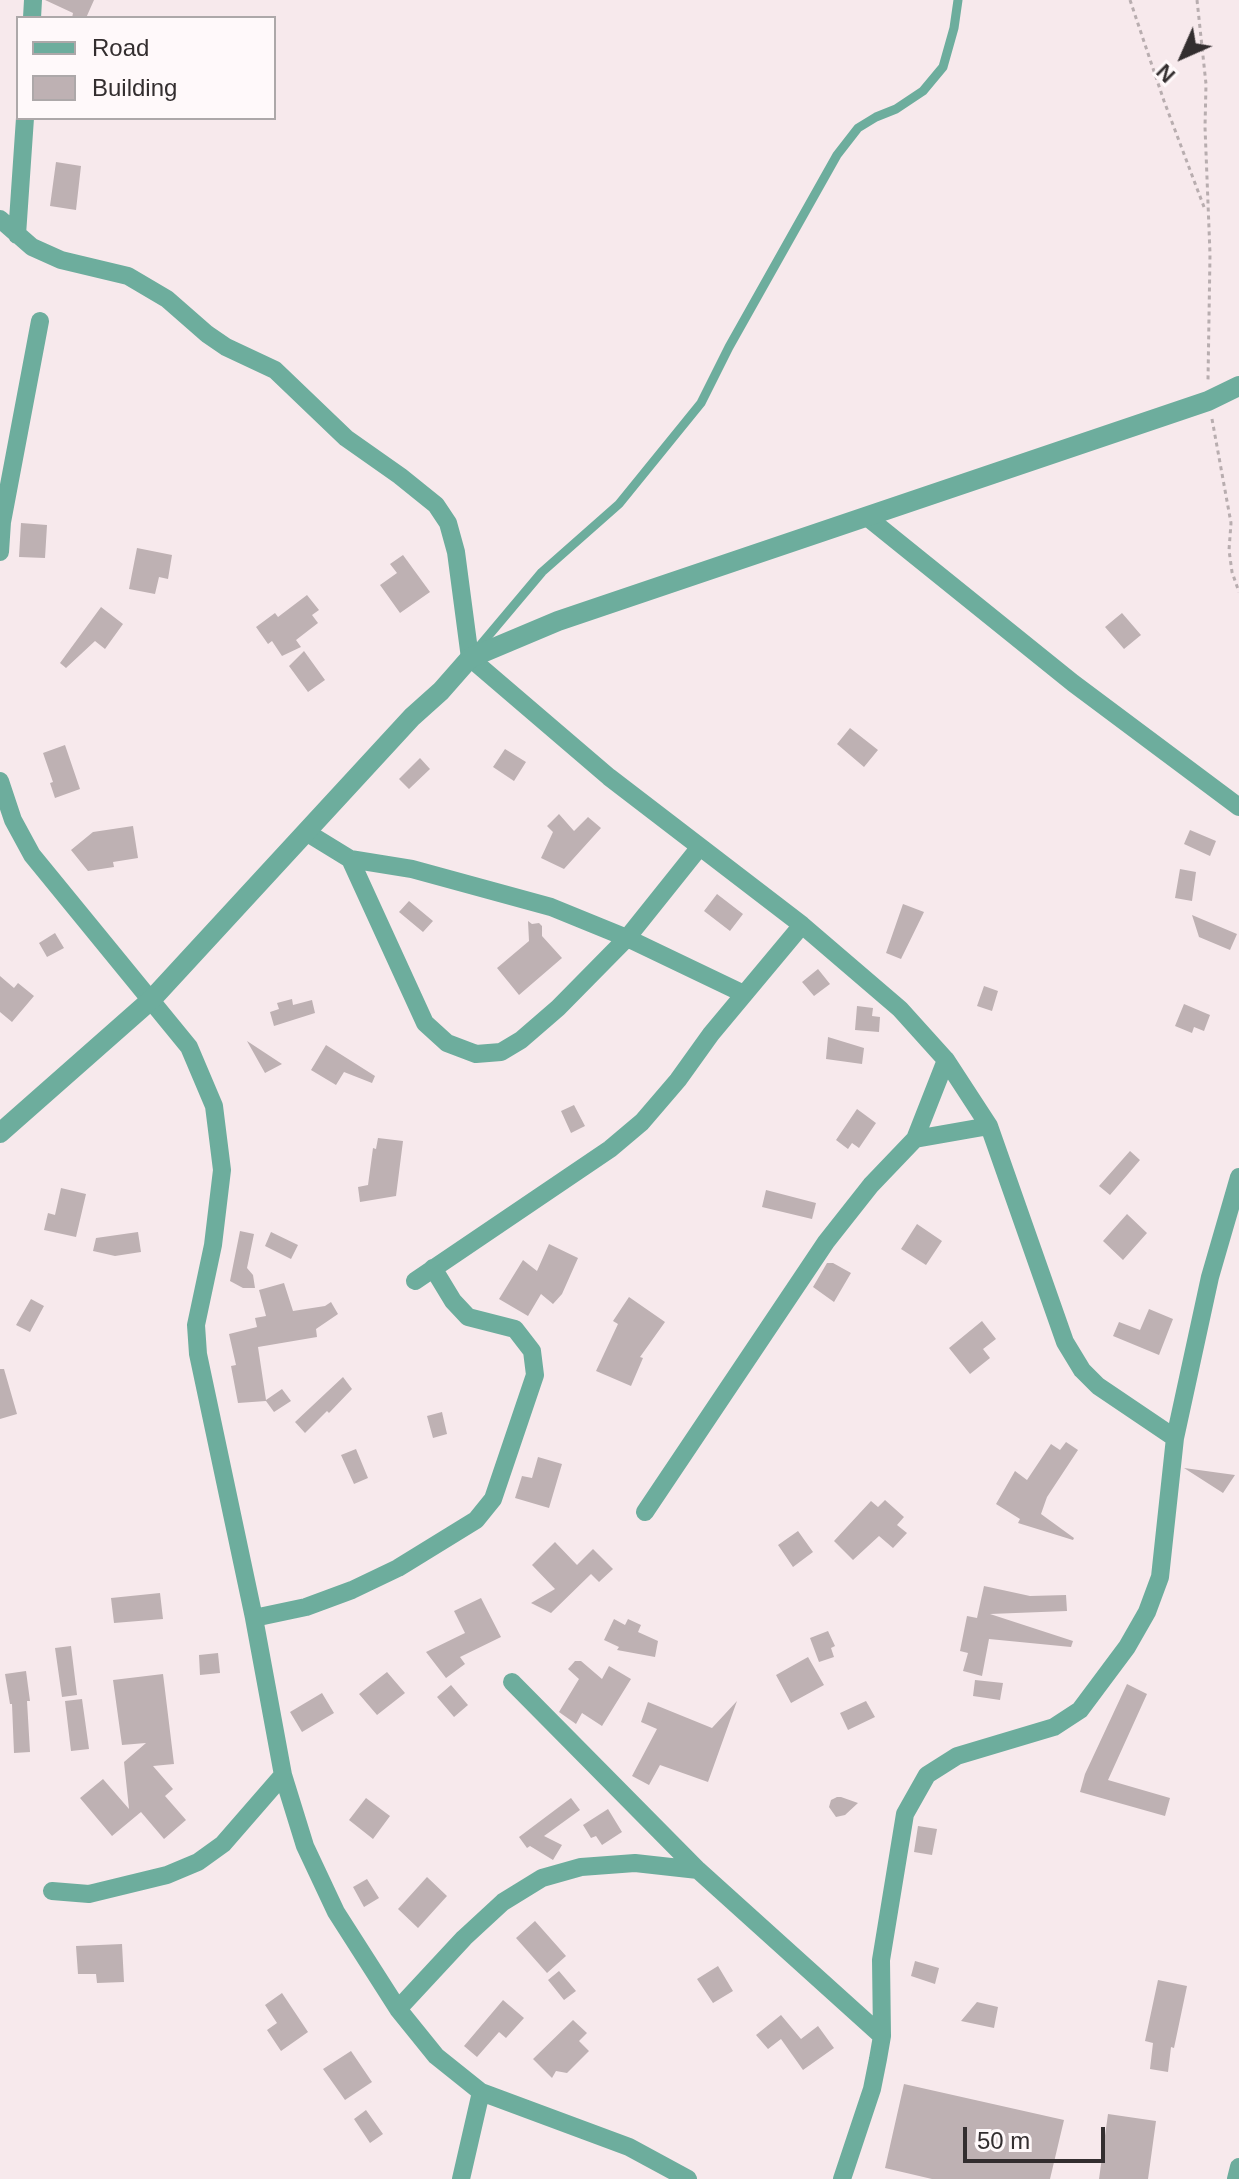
<!DOCTYPE html>
<style>
body{margin:0}
#map{position:relative;width:1239px;height:2179px;overflow:hidden;background:#f7e9ec;font-family:Helvetica,sans-serif}
canvas{display:block}
.legend{position:absolute;left:16px;top:16px;width:260px;height:104px;box-sizing:border-box;background:#fff9fa;border:2px solid #ada8a9;margin:0;padding:10px 14px;list-style:none;font-size:24px;color:#332e2f}
.legend li{display:flex;align-items:center;gap:16px;height:40px}
.legend b{width:40px;border:2px solid #ada8a9}
.north{position:absolute;left:1143px;top:16px;width:80px;height:80px;-webkit-text-stroke:6px #fff9fa;paint-order:stroke;rotate:225deg;font-size:22px;font-weight:700;line-height:32px;text-align:center;color:#332e2f}
.north::after{content:'';display:block;margin:auto;width:28px;height:36px;background:#332e2f;clip-path:polygon(50% 0,100% 100%,50% 72%,0 100%)}
.scale{position:absolute;left:963px;top:2127px;width:142px;height:36px;box-sizing:border-box;border:4px solid #332e2f;border-top:0;padding-left:10px;font-size:24px;line-height:28px;white-space:nowrap;color:#332e2f;-webkit-text-stroke:6px #fff9fa;paint-order:stroke}
</style>
<div id="map">
<canvas width="1239" height="2179"></canvas>
<ul class="legend">
<li><b style="height:10px;background:#6dad9d"></b>Road</li>
<li><b style="height:22px;background:#beb1b3"></b>Building</li>
</ul>
<div class="north">N</div>
<div class="scale">50 m</div>
</div>
<script>
const g = document.querySelector('canvas').getContext('2d');
g.lineJoin = 'round';
function fillPath(path, color) { g.fillStyle = color; g.fill(path, 'evenodd'); }
const shape = rows => new Path2D(rows.map(r => 'M' + r).join(''));
function strokePath(path, color, width, dash) { g.strokeStyle = color; g.lineWidth = width; g.lineCap = dash ? 'butt' : 'round'; g.setLineDash(dash || []); g.stroke(path); }
fillPath(shape([
 [45,0,94,0,86,18,72,18,73,13],
 [56,162,81,166,76,210,50,206],
 [21,523,47,525,45,558,19,557],
 [137,548,172,555,168,579,159,577,155,594,129,589],
 [403,555,430,592,400,613,380,585,397,573,390,564],
 [307,595,319,610,312,615,318,623,296,640,301,647,282,656,272,641,268,644,256,627,275,613,278,617],
 [101,607,123,624,105,649,95,641,66,668,60,663],
 [1122,613,1141,635,1124,649,1105,627],
 [304,651,325,680,308,692,289,666],
 [850,728,878,750,864,767,837,744],
 [65,745,80,789,55,798,50,783,53,782,43,753],
 [505,749,526,762,514,781,493,767],
 [420,758,430,769,409,789,399,779],
 [559,814,574,831,588,817,601,828,564,869,541,858,553,832,547,826],
 [133,826,138,858,113,862,114,867,88,871,71,850,93,832],
 [1190,830,1216,841,1210,856,1184,844],
 [1180,869,1196,872,1192,901,1175,898],
 [717,894,743,914,730,931,704,911],
 [409,901,433,921,423,932,399,912],
 [903,904,924,912,901,959,886,953],
 [1192,915,1237,934,1230,950,1199,937],
 [528,921,532,924,539,923,542,926,542,936,562,958,519,995,497,968,529,941],
 [55,933,64,948,47,957,39,943],
 [818,969,830,984,814,996,802,982],
 [0,976,14,988,18,983,34,996,12,1022,0,1012],
 [984,986,998,991,992,1011,977,1006],
 [292,999,293,1005,312,1000,315,1013,274,1026,270,1012,279,1009,277,1003],
 [1184,1004,1210,1015,1204,1031,1194,1027,1192,1033,1175,1026],
 [857,1006,873,1008,872,1016,880,1017,879,1032,855,1030],
 [828,1037,864,1048,862,1064,826,1059],
 [247,1041,282,1064,265,1073],
 [326,1045,375,1076,372,1083,344,1072,336,1085,311,1070],
 [574,1105,585,1126,571,1133,561,1111],
 [857,1109,876,1123,859,1148,852,1143,848,1149,836,1140],
 [378,1138,403,1141,396,1196,360,1202,358,1187,368,1185,373,1148,376,1149],
 [1130,1151,1140,1160,1110,1195,1099,1186],
 [61,1188,86,1194,76,1237,44,1230,48,1213,55,1215],
 [766,1190,816,1203,812,1219,762,1207],
 [1127,1214,1147,1233,1123,1260,1103,1241],
 [917,1224,942,1241,926,1265,901,1249],
 [240,1231,254,1234,247,1268,253,1275,255,1288,243,1288,230,1281],
 [138,1232,141,1252,115,1256,93,1251,96,1238],
 [271,1232,298,1245,291,1259,265,1246],
 [549,1244,578,1258,562,1294,553,1304,541,1294,528,1316,499,1299,523,1260,537,1271],
 [827,1263,833,1263,851,1273,834,1302,813,1287],
 [284,1283,293,1311,325,1306,331,1302,338,1314,316,1329,317,1337,258,1347,266,1400,282,1389,291,1401,274,1412,266,1401,238,1403,231,1366,236,1365,229,1334,257,1327,255,1318,266,1316,259,1290],
 [629,1297,665,1322,640,1357,643,1358,631,1386,596,1371,618,1324,613,1321],
 [31,1299,44,1306,30,1332,16,1325],
 [1149,1309,1173,1319,1159,1355,1113,1336,1119,1322,1140,1330],
 [982,1321,996,1339,983,1349,990,1358,970,1374,949,1348],
 [0,1369,4,1369,17,1414,0,1419],
 [343,1377,352,1389,329,1413,327,1411,305,1433,295,1422],
 [442,1412,447,1434,433,1438,427,1416],
 [1066,1442,1078,1450,1047,1497,1041,1514,1074,1538,1073,1540,1018,1523,1020,1519,996,1504,1015,1471,1027,1480,1051,1444,1060,1450],
 [356,1449,368,1478,354,1484,341,1455],
 [538,1457,562,1464,549,1508,515,1498,522,1476,532,1478],
 [1184,1468,1235,1475,1223,1493],
 [885,1500,904,1517,897,1525,907,1533,893,1548,879,1536,853,1560,834,1541,871,1501,878,1507],
 [798,1531,813,1552,793,1567,778,1545],
 [555,1542,577,1565,593,1549,613,1569,599,1582,591,1574,551,1613,531,1603,555,1589,532,1565],
 [984,1586,1030,1596,1066,1595,1067,1611,990,1614,1073,1641,1071,1647,989,1639,982,1676,963,1671,968,1653,960,1651,967,1616,977,1618],
 [160,1593,163,1619,114,1623,111,1598],
 [481,1598,501,1637,460,1657,465,1664,446,1678,426,1652,465,1633,454,1611],
 [614,1619,625,1625,628,1619,641,1625,638,1632,658,1641,655,1657,617,1650,619,1647,604,1640],
 [828,1631,835,1646,831,1648,834,1657,819,1662,810,1638],
 [71,1646,77,1695,62,1697,55,1648],
 [218,1653,220,1673,200,1675,199,1655],
 [808,1657,824,1685,791,1703,776,1675],
 [575,1661,581,1661,602,1679,609,1666,631,1679,602,1726,582,1713,576,1724,559,1712,579,1679,568,1669],
 [26,1671,30,1701,27,1701,30,1752,14,1753,12,1704,10,1704,5,1674],
 [387,1672,405,1693,377,1715,359,1694],
 [163,1674,174,1764,153,1766,173,1789,165,1796,186,1820,164,1839,141,1812,112,1836,80,1798,103,1779,129,1809,124,1762,146,1743,122,1745,113,1680],
 [975,1680,1003,1683,1000,1700,973,1696],
 [1127,1684,1147,1694,1108,1780,1170,1798,1165,1816,1080,1792,1085,1774],
 [451,1685,468,1705,454,1717,437,1697],
 [322,1693,334,1713,302,1732,290,1712],
 [82,1699,89,1749,71,1751,65,1701],
 [737,1701,708,1782,660,1765,649,1785,632,1776,657,1729,641,1722,648,1702,712,1728],
 [866,1701,875,1717,848,1730,840,1713],
 [837,1797,841,1797,858,1803,845,1815,836,1817,829,1807,831,1800],
 [366,1798,390,1816,373,1839,349,1820],
 [571,1798,580,1810,544,1836,562,1845,553,1860,530,1846,527,1848,519,1837],
 [608,1809,622,1832,602,1845,596,1836,591,1838,583,1825],
 [918,1826,937,1829,932,1855,914,1852],
 [427,1877,447,1896,418,1928,398,1909],
 [367,1879,379,1898,364,1907,353,1887],
 [535,1921,566,1956,547,1973,516,1938],
 [122,1944,124,1982,97,1983,96,1974,78,1974,76,1946],
 [915,1961,939,1968,935,1984,911,1976],
 [718,1966,733,1991,713,2003,697,1979],
 [559,1971,576,1991,564,2000,548,1980],
 [1158,1980,1187,1986,1174,2048,1171,2047,1168,2072,1150,2069,1153,2043,1145,2041],
 [282,1993,308,2032,281,2051,267,2030,277,2023,265,2005],
 [503,2000,524,2018,506,2038,499,2032,477,2057,464,2046],
 [977,2002,998,2007,994,2028,961,2021],
 [781,2015,801,2039,818,2026,834,2048,803,2070,781,2039,768,2049,756,2035],
 [573,2020,587,2033,579,2041,589,2051,567,2073,556,2071,552,2078,533,2059],
 [351,2051,372,2082,345,2100,323,2069],
 [904,2084,1064,2120,1050,2179,932,2179,885,2168],
 [366,2110,383,2134,370,2143,354,2119],
 [1108,2114,1156,2121,1148,2179,1099,2179]
]), '#beb1b3');
strokePath(shape([
 [1130,0,1164,101,1204,207],
 [1197,0,1206,84,1205,127,1210,254,1208,380],
 [1212,419,1231,523,1229,550,1232,572,1239,592]
]), '#b8adaf', 3, [4, 4]);
strokePath(shape([
 [478,648,542,572,619,504,701,403,729,347,837,155,858,128,876,117,896,109,923,91,943,67,954,28,958,0]
]), '#6dad9d', 9);
strokePath(shape([
 [32,18,33,0],
 [0,219,32,247,61,260,128,276,167,299,207,334,226,347,275,370,346,438,400,476,436,505,448,523,456,552,470,658,609,777,802,925,900,1009,946,1060,989,1126,1065,1342,1082,1370,1098,1386,1175,1438],
 [17,235,25,118],
 [867,517,1073,683,1239,807],
 [0,552,2,522,40,321],
 [0,781,13,820,32,855,189,1047,214,1106,222,1170,213,1245,196,1325,198,1354,254,1618,283,1775,305,1846,336,1912,398,2009,436,2056,481,2092,629,2147,688,2179],
 [306,832,350,859,412,869,551,907,627,938,744,994],
 [350,859,425,1023,447,1043,476,1054,501,1052,521,1040,558,1008,627,938,699,848],
 [915,1139,989,1126],
 [415,1281,610,1149,642,1122,678,1080,711,1034,802,925],
 [645,1512,826,1242,871,1185,915,1139,946,1060],
 [254,1618,306,1607,352,1590,398,1568,476,1520,493,1499,535,1375,532,1351,515,1329,468,1317,453,1301,433,1268],
 [512,1682,698,1870,882,2036],
 [52,1891,89,1894,167,1875,198,1862,223,1844,283,1775],
 [398,2009,464,1938,503,1902,542,1878,581,1867,635,1863,698,1870],
 [461,2179,481,2092],
 [842,2179,872,2089,878,2059,882,2036,881,1960,905,1814,927,1775,957,1756,1054,1727,1080,1710,1127,1647,1147,1612,1160,1577,1175,1438,1210,1277,1239,1177],
 [1236,2179,1239,2167]
]), '#6dad9d', 18);
strokePath(shape([
 [0,1133,152,999,412,717,441,691,470,658,558,621,1208,401,1239,386]
]), '#6dad9d', 20);
</script>
